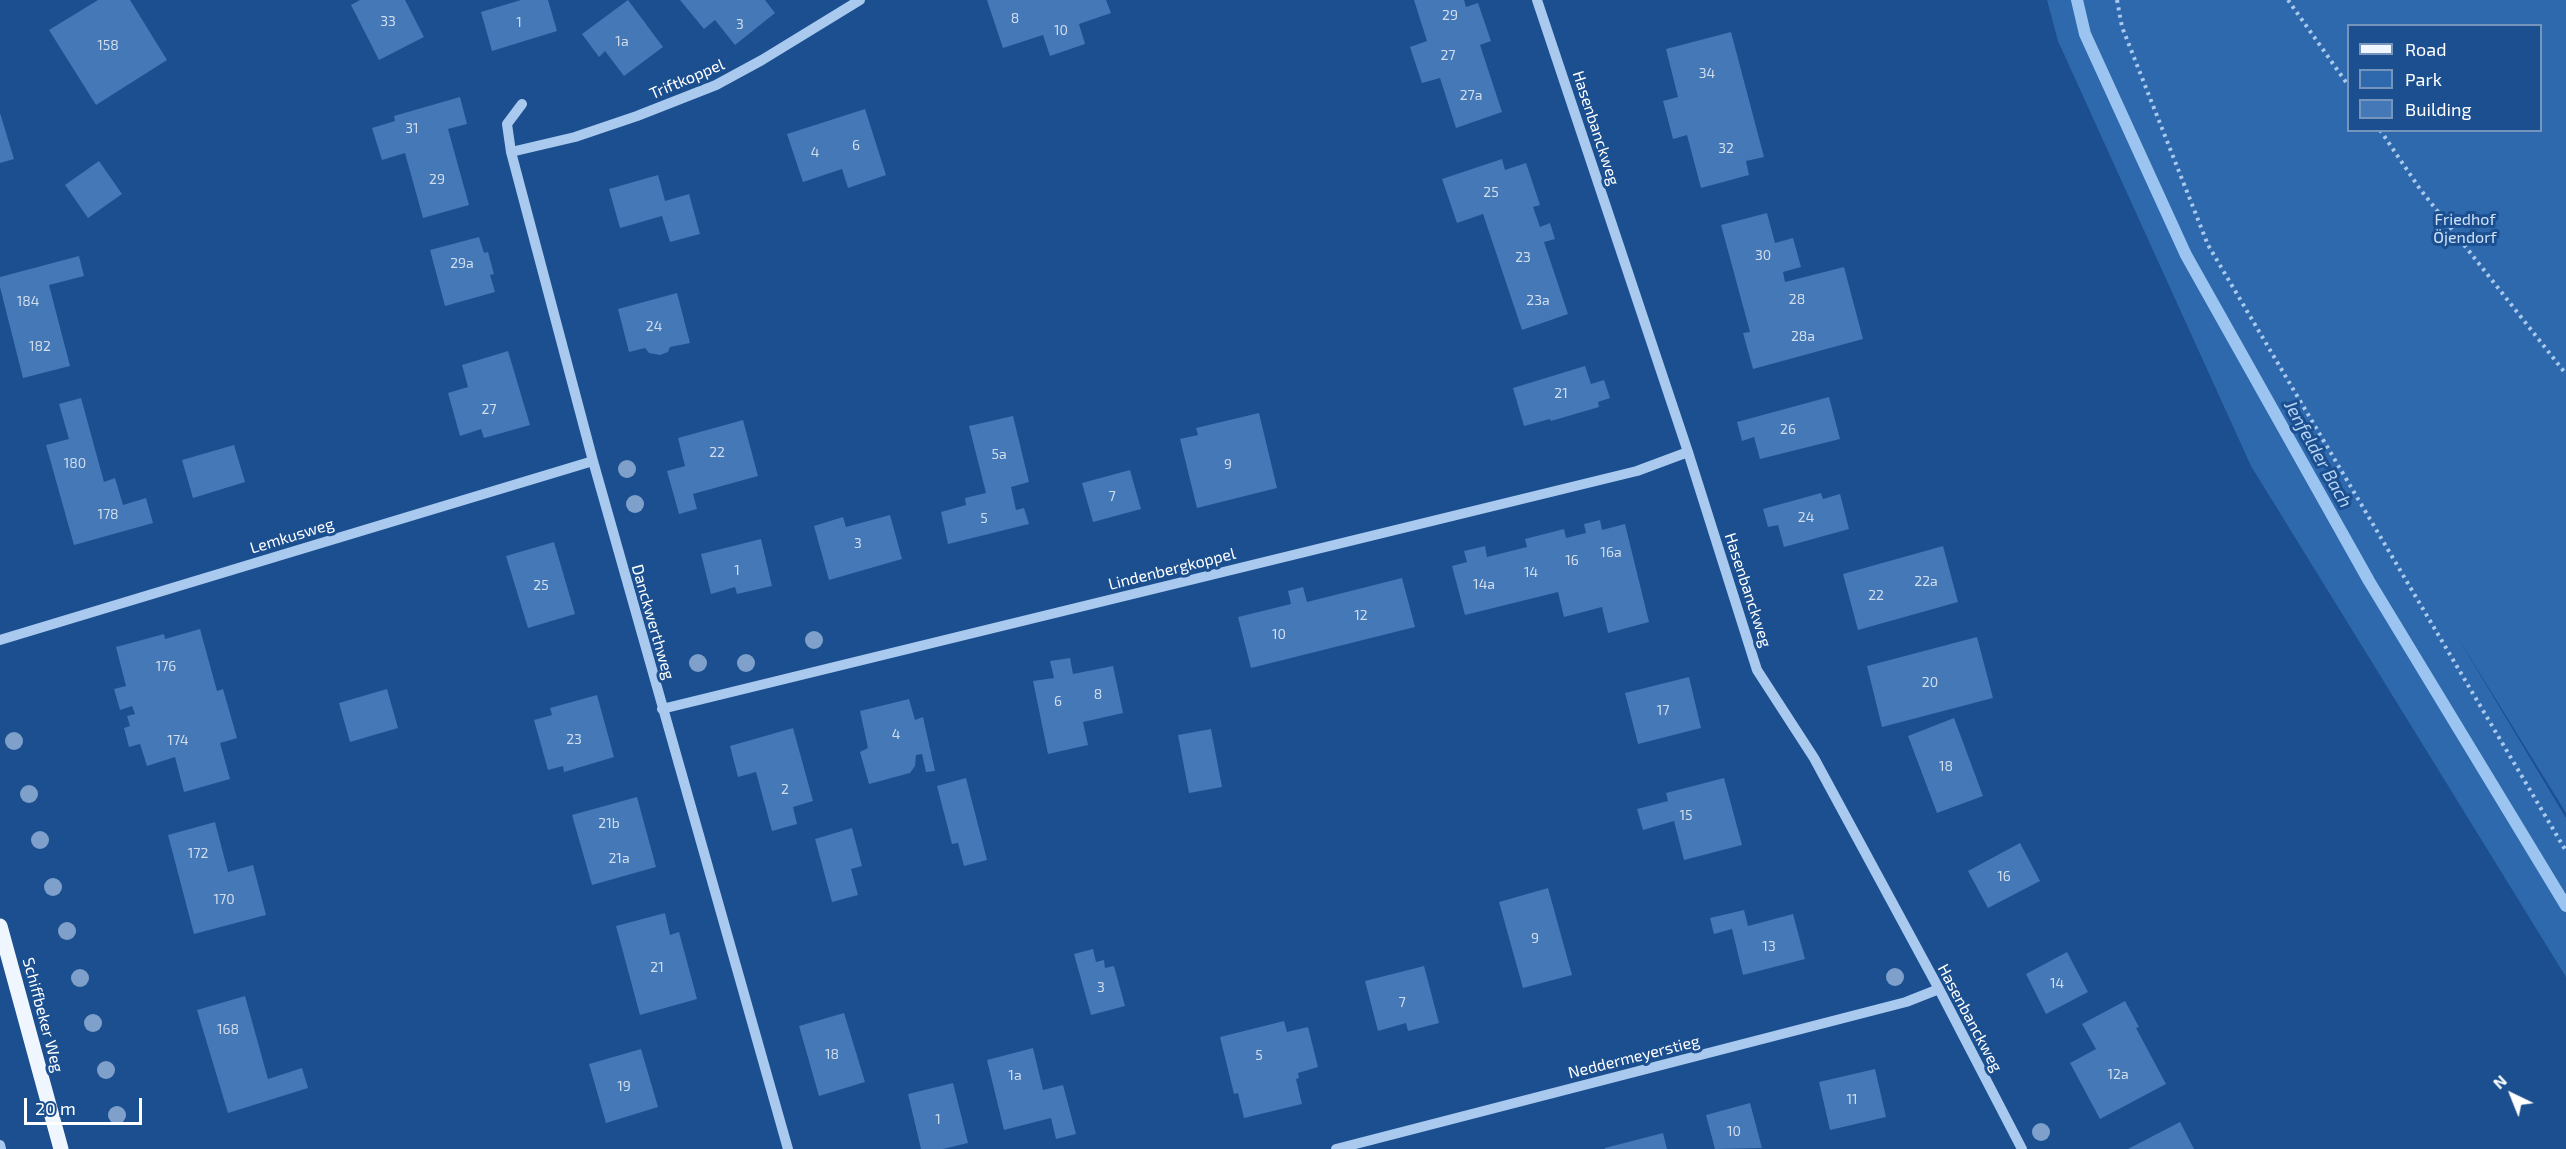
<!DOCTYPE html>
<meta charset="utf-8">
<style>
body{margin:0}
#map{position:relative;width:2566px;height:1149px;overflow:hidden;background:#1b4f8f;font-family:"Exo 2",sans-serif}
canvas{display:block}
.legend{position:absolute;left:2347px;top:24px;width:195px;height:108px;box-sizing:border-box;background:#1b4f8f;border:2px solid #7695bc;margin:0;padding:8px 10px;list-style:none;font-size:18px;color:#fff}
.legend li{display:flex;align-items:center;gap:12px;height:30px}
.legend b{width:30px;border:2px solid #7695bc}
.north{position:absolute;left:2482px;top:1065px;width:60px;height:60px;-webkit-text-stroke:4px #1b4f8f;paint-order:stroke;rotate:317deg;font-size:16px;font-weight:700;line-height:24px;text-align:center;color:#fff}
.north::after{content:'';display:block;margin:auto;width:21px;height:27px;background:#fff;clip-path:polygon(50% 0,100% 100%,50% 72%,0 100%)}
.scale{position:absolute;left:24px;top:1098px;width:118px;height:27px;box-sizing:border-box;border:3px solid #fff;border-top:0;padding-left:8px;font-size:18px;line-height:21px;white-space:nowrap;color:#fff;-webkit-text-stroke:4px #1b4f8f;paint-order:stroke}
</style>
<div id="map">
<canvas width="2566" height="1149"></canvas>
<ul class="legend">
<li><b style="height:8px;background:#f0f6ff"></b>Road</li>
<li><b style="height:16px;background:#2e69ad"></b>Park</li>
<li><b style="height:16px;background:#4478b7"></b>Building</li>
</ul>
<div class="north">N</div>
<div class="scale">20 m</div>
</div>
<script>
const g = document.querySelector('canvas').getContext('2d');
g.lineJoin = 'round';
function fillPath(path, color) { g.fillStyle = color; g.fill(path, 'evenodd'); }
const shape = rows => new Path2D(rows.map(r => 'M' + r).join(''));
function strokePath(path, color, width, dash) { g.strokeStyle = color; g.lineWidth = width; g.lineCap = dash ? 'butt' : 'round'; g.setLineDash(dash || []); g.stroke(path); }
function drawText(font, color, halo, rows, align = 'center') {
  g.font = font + ' "Exo 2",sans-serif'; g.lineWidth = 6; g.setLineDash([]); g.textBaseline = 'middle'; g.strokeStyle = halo; g.fillStyle = color; for (const [text, x, y, turn = 0] of rows) {
    g.save(); g.translate(x, y); g.rotate((+turn || 0) * Math.PI / 180); g.textAlign = isNaN(turn) ? turn : align; if (halo) g.strokeText(text, 0, 0); g.fillText(text, 0, 0); g.restore();
  }
}
fillPath(shape([
 [2047,0,2566,0,2566,813,2455,633,2566,818,2566,977,2251,466,2058,41],
 [2348,26,2540,26,2540,130,2348,130]
]), '#2e69ad');
strokePath(shape([
 [2077,0,2085,34,2186,255,2369,581,2566,906]
]), '#9cc4f0', 12);
fillPath(shape([
 [98,0,130,0,167,60,96,105,49,30],
 [360,0,405,0,424,37,379,60,351,5],
 [521,0,548,0,557,31,492,51,481,12],
 [628,0,663,47,624,76,605,51,599,57,582,34],
 [680,0,765,0,775,13,735,45,715,20,704,29],
 [987,0,1106,0,1111,13,1079,24,1085,44,1050,56,1043,35,1003,48],
 [1414,0,1464,0,1466,7,1478,3,1491,41,1480,45,1502,112,1456,128,1440,78,1422,83,1410,47,1427,41],
 [1731,32,1764,157,1746,161,1749,175,1701,188,1687,135,1673,139,1663,101,1678,97,1666,49],
 [460,97,467,124,448,129,469,205,423,218,405,153,382,160,372,128,395,121,394,116],
 [865,109,886,175,848,188,842,169,803,182,787,134],
 [0,113,14,159,0,163],
 [1502,159,1505,170,1526,163,1540,205,1533,207,1540,227,1550,223,1555,239,1544,242,1568,314,1522,330,1483,214,1457,223,1442,179],
 [99,161,122,194,88,218,65,185],
 [658,175,665,201,689,194,700,234,670,242,662,216,620,228,609,189],
 [1767,213,1775,243,1793,238,1801,267,1783,272,1785,282,1844,267,1863,339,1753,369,1743,333,1750,332,1721,225],
 [479,237,484,253,488,252,494,274,490,275,495,292,445,306,430,250],
 [79,256,84,276,49,285,70,366,23,378,0,287,0,277],
 [677,293,690,343,670,347,668,352,660,355,649,353,645,348,629,352,618,309],
 [508,351,530,425,484,438,481,429,460,436,448,393,468,387,462,365],
 [1585,366,1591,384,1604,380,1610,398,1598,402,1599,407,1551,421,1550,419,1524,426,1513,388],
 [1829,397,1840,439,1760,459,1754,437,1742,441,1737,422],
 [81,398,104,482,115,478,123,505,146,498,153,523,74,545,46,445,69,439,59,404],
 [1259,413,1277,488,1197,508,1180,439,1198,435,1196,428],
 [1013,416,1029,482,1011,487,1016,510,1024,508,1029,524,948,544,941,512,966,505,965,498,986,493,969,426],
 [743,420,758,476,693,494,697,509,679,514,667,471,685,466,678,438],
 [234,445,245,482,193,498,182,460],
 [1130,470,1141,509,1093,522,1082,483],
 [1821,493,1823,499,1840,494,1849,529,1784,547,1778,525,1768,527,1763,509],
 [890,515,902,559,829,580,814,526,843,517,846,527],
 [1600,520,1602,530,1625,524,1649,622,1608,633,1602,607,1564,617,1558,592,1465,615,1452,566,1467,562,1464,551,1485,546,1487,557,1527,547,1525,539,1564,529,1566,538,1586,533,1584,524],
 [761,539,772,586,737,594,735,587,711,594,701,554],
 [554,542,575,614,528,628,506,556],
 [1943,546,1958,602,1858,630,1843,574],
 [1402,578,1415,627,1251,668,1238,617,1291,604,1288,591,1303,587,1307,602],
 [200,629,217,691,223,689,237,738,220,743,230,779,184,792,175,757,147,766,140,744,129,747,124,728,130,726,127,716,135,714,132,706,120,710,114,689,126,686,116,647,164,634,165,639],
 [1977,637,1993,698,1882,727,1867,666],
 [1070,658,1073,674,1113,666,1123,713,1083,722,1088,745,1048,754,1033,681,1054,678,1050,661],
 [1689,677,1701,728,1638,744,1625,693],
 [387,689,398,728,350,742,339,703],
 [597,695,614,757,564,772,563,766,548,770,534,720,552,715,550,708],
 [909,699,915,720,923,717,935,771,926,772,922,754,916,755,915,766,910,773,869,784,860,752,868,748,860,711],
 [1954,718,1983,796,1937,813,1908,736],
 [793,728,813,801,793,807,797,824,772,831,756,772,738,777,730,746],
 [1211,729,1222,787,1189,793,1178,735],
 [966,778,987,860,964,866,958,843,952,844,937,786],
 [1724,778,1742,845,1684,860,1674,821,1643,830,1637,809,1668,801,1666,793],
 [637,797,656,867,592,885,572,815],
 [215,822,228,872,253,865,266,915,194,934,168,835],
 [852,828,862,866,851,869,858,895,832,902,815,839],
 [2020,843,2040,881,1988,908,1968,871],
 [1548,888,1572,975,1523,988,1499,902],
 [1744,910,1748,926,1793,914,1805,959,1743,975,1732,929,1714,934,1710,918],
 [665,913,670,935,679,932,697,999,640,1015,616,926],
 [1093,949,1096,962,1104,960,1105,968,1114,966,1125,1006,1091,1015,1074,954],
 [2067,952,2088,992,2046,1014,2026,974],
 [1424,966,1439,1023,1408,1031,1406,1023,1378,1031,1365,981],
 [245,996,268,1079,302,1068,308,1088,228,1113,197,1010],
 [2125,1001,2139,1027,2136,1028,2166,1084,2100,1119,2070,1063,2096,1049,2082,1024],
 [844,1013,865,1082,819,1096,799,1026],
 [1284,1021,1287,1032,1308,1027,1318,1067,1298,1073,1299,1078,1296,1079,1302,1104,1244,1118,1238,1093,1234,1094,1220,1037],
 [1033,1048,1043,1090,1063,1085,1076,1134,1056,1139,1051,1118,1004,1130,987,1060],
 [641,1049,658,1107,606,1123,589,1064],
 [1875,1069,1886,1117,1830,1130,1819,1082],
 [953,1083,968,1143,943,1149,921,1149,908,1094],
 [1750,1103,1762,1148,1715,1149,1706,1115],
 [2180,1122,2194,1149,2128,1149],
 [1663,1133,1667,1149,1605,1149,1605,1148]
]), '#4478b7');
strokePath(shape([
 [2117,0,2122,27,2208,245,2566,851],
 [2288,0,2348,85],
 [2380,130,2420,189,2566,374]
]), '#a9c9ee', 4, [3, 4.5]);
strokePath(shape([
 [1537,0,1688,452,1757,670,1814,758,1939,989,2022,1149],
 [522,104,507,124,511,152,593,461,788,1149],
 [511,152,575,137,637,116,716,85,762,60,860,0],
 [0,640,593,461],
 [662,709,1637,471,1688,452],
 [0,1145,1,1149],
 [1336,1149,1906,1002,1939,989]
]), '#a9c9ee', 10);
strokePath(shape([
 [0,926,61,1149]
]), '#f0f6ff', 15);
g.fillStyle = '#7ea0ca';
for (const [x, y] of [
 [627,469],
 [635,504],
 [814,640],
 [698,663],
 [746,663],
 [14,741],
 [29,794],
 [40,840],
 [53,887],
 [67,931],
 [1895,977],
 [80,978],
 [93,1023],
 [106,1070],
 [117,1115],
 [2041,1132]
]) { g.beginPath(); g.arc(x, y, 9, 0, 2 * Math.PI); g.fill(); }
drawText('14px', '#d0dded', null, [
 ["29",1450,15],
 ["8",1015,18],
 ["33",388,21],
 ["1",519,22],
 ["3",740,24],
 ["10",1061,30],
 ["1a",622,41],
 ["158",108,45],
 ["27",1448,55],
 ["34",1707,73],
 ["27a",1471,95],
 ["31",412,128],
 ["6",856,145],
 ["32",1726,148],
 ["4",815,152],
 ["29",437,179],
 ["25",1491,192],
 ["30",1763,255],
 ["23",1523,257],
 ["29a",462,263],
 ["28",1797,299],
 ["23a",1538,300],
 ["184",28,301],
 ["24",654,326],
 ["28a",1803,336],
 ["182",40,346],
 ["21",1561,393],
 ["27",489,409],
 ["26",1788,429],
 ["22",717,452],
 ["5a",999,454],
 ["180",75,463],
 ["9",1228,464],
 ["7",1112,496],
 ["178",108,514],
 ["24",1806,517],
 ["5",984,518],
 ["3",858,543],
 ["16a",1611,552],
 ["16",1572,560],
 ["1",737,570],
 ["14",1531,572],
 ["22a",1926,581],
 ["14a",1484,584],
 ["25",541,585],
 ["22",1876,595],
 ["12",1361,615],
 ["10",1279,634],
 ["176",166,666],
 ["20",1930,682],
 ["8",1098,694],
 ["6",1058,701],
 ["17",1663,710],
 ["4",896,734],
 ["23",574,739],
 ["174",178,740],
 ["18",1946,766],
 ["2",785,789],
 ["15",1686,815],
 ["21b",609,823],
 ["172",198,853],
 ["21a",619,858],
 ["16",2004,876],
 ["170",224,899],
 ["9",1535,938],
 ["13",1769,946],
 ["21",657,967],
 ["14",2057,983],
 ["3",1101,987],
 ["7",1402,1002],
 ["168",228,1029],
 ["18",832,1054],
 ["5",1259,1055],
 ["12a",2118,1074],
 ["1a",1015,1075],
 ["19",624,1086],
 ["11",1852,1099],
 ["1",938,1119],
 ["10",1734,1131]
]);
drawText('16px', '#fff', '#1b4f8f', [
 ["Triftkoppel",687,79,-23],
 ["Hasenbanckweg",1596,128,72],
 ["Lemkusweg",292,536,-17],
 ["Lindenbergkoppel",1172,569,-14],
 ["Hasenbanckweg",1748,590,72],
 ["Danckwerthweg",653,622,74],
 ["Schiffbeker Weg",43,1015,75],
 ["Hasenbanckweg",1970,1018,62],
 ["Neddermeyerstieg",1634,1057,-14]
]);
drawText('16px', '#cfe3fa', '#1b4f8f', [
 ["Friedhof",2465,220],
 ["Öjendorf",2465,238]
]);
drawText('italic 18px', '#b5d3f5', '#1b4f8f', [
 ["Jenfelder Bach",2318,454,61]
]);
</script>
